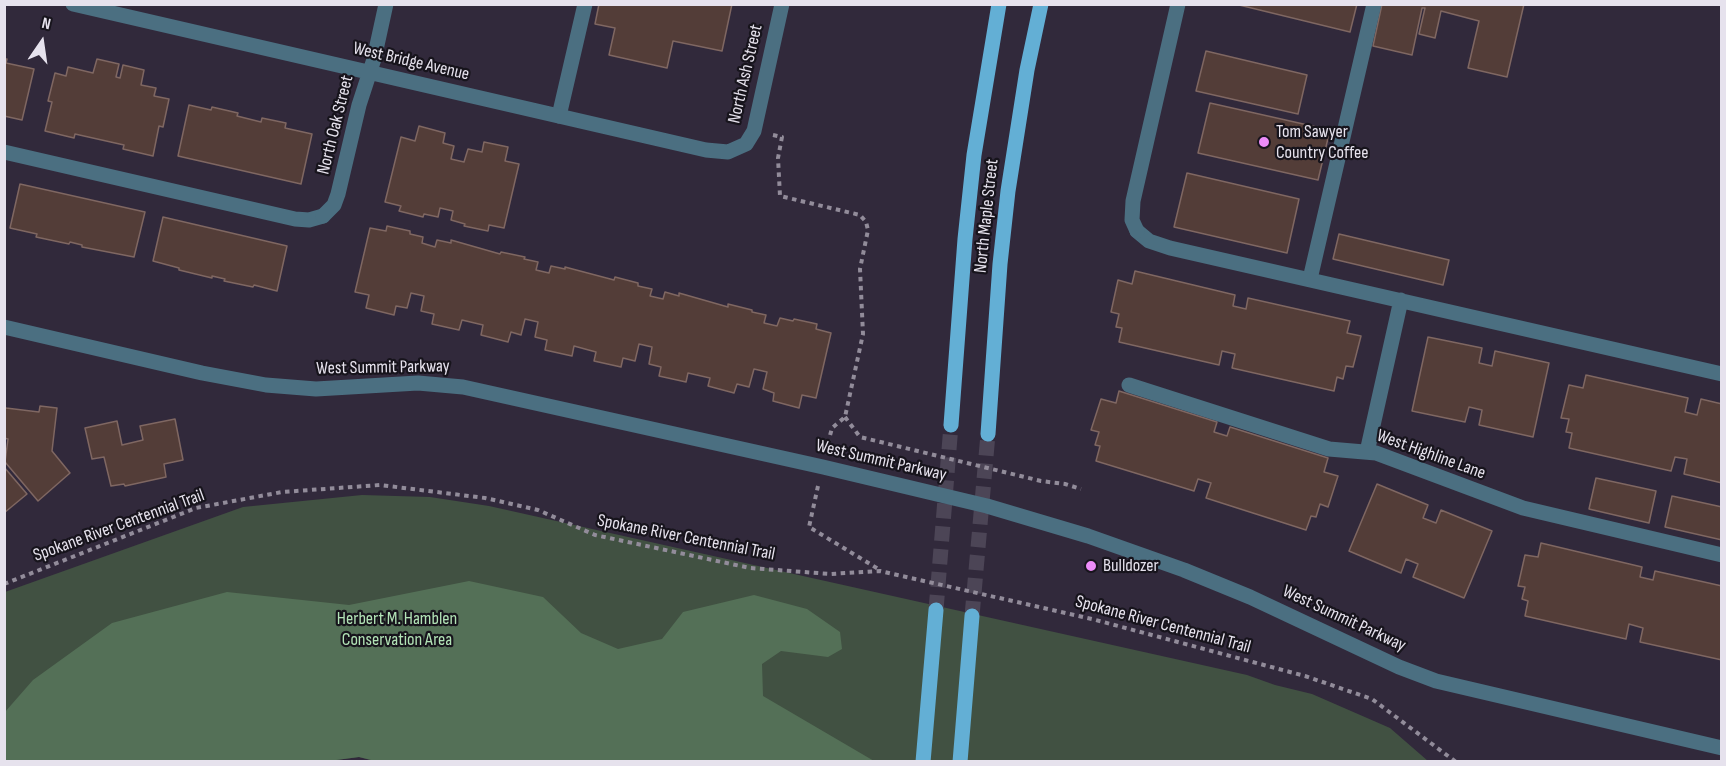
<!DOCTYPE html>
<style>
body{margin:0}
#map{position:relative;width:1726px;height:766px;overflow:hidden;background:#31293b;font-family:"Sofia Sans Condensed",sans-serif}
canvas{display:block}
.frame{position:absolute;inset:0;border:6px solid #e6e2ed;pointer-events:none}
.north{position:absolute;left:12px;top:12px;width:60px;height:60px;-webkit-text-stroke:4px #17141c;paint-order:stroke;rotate:13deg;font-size:16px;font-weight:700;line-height:24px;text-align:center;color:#e6e2ed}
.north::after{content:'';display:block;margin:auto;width:21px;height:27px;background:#e6e2ed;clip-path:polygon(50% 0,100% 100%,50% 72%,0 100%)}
</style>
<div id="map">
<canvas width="1726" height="766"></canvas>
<div class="frame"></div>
<div class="north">N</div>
</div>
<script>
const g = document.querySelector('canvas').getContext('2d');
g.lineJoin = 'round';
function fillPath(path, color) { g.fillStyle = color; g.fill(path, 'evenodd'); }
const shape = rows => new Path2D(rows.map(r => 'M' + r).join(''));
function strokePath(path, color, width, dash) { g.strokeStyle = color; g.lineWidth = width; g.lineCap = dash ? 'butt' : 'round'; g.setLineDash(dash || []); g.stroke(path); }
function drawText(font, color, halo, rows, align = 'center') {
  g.font = font + ' "Sofia Sans Condensed",sans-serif'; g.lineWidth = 4.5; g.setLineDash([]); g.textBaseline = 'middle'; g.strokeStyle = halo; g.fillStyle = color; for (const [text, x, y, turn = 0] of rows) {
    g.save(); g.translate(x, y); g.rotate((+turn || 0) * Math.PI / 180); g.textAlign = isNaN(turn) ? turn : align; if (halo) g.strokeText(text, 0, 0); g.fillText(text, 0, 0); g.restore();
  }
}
fillPath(shape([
 [362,495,430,497,489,506,1247,675,1275,685,1312,694,1390,728,1428,761,379,762,359,757,321,762,5,761,5,592,243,507]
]), '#415142');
fillPath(shape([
 [469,581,543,597,581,633,618,649,662,639,683,612,754,595,807,609,840,632,842,649,828,657,781,651,762,664,763,696,874,761,379,762,359,757,321,762,5,761,5,712,33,680,112,623,227,592,349,605]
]), '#547057');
const building = shape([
 [599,4,732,4,722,51,673,41,667,68,609,55,615,28,595,24,599,4],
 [1235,4,1357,4,1350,32,1235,4],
 [1382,4,1524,4,1507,77,1468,68,1479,21,1441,11,1435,38,1419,34,1425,8,1422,8,1412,55,1373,46,1382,4],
 [1206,51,1307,75,1298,114,1196,91,1206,51],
 [4,59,7,59,6,63,34,69,22,120,4,116,4,59],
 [97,59,119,64,116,77,120,78,123,65,144,70,141,85,156,88,154,96,169,99,163,127,159,126,153,156,123,149,124,145,75,134,74,138,45,131,52,102,48,101,55,73,66,76,68,67,93,73,97,59],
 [1210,103,1330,130,1318,180,1198,153,1210,103],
 [189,105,211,110,212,107,238,113,237,116,261,122,262,118,286,123,285,128,312,134,301,184,178,156,189,105],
 [419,126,445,133,443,143,454,146,451,159,464,162,468,149,482,152,484,142,508,147,505,161,519,164,504,228,489,225,488,231,464,226,465,224,451,220,453,211,440,208,438,217,424,214,423,217,399,211,401,206,385,202,401,137,415,141,419,126],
 [1187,173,1299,199,1287,253,1174,227,1187,173],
 [20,184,145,212,134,257,82,247,82,245,70,242,69,244,36,237,37,234,10,228,20,184],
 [163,217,287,246,277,291,254,285,253,287,224,281,225,279,212,276,212,278,179,270,179,268,153,261,163,217],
 [387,226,410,231,410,234,423,237,422,243,435,247,437,240,451,243,451,240,500,254,501,252,525,257,524,259,538,262,536,270,549,273,551,266,565,269,565,267,614,280,615,277,638,283,638,286,652,289,650,296,663,299,665,292,679,296,679,293,728,307,728,304,752,310,752,312,766,315,764,323,777,326,780,318,793,321,794,319,817,324,816,329,831,333,816,398,802,395,799,408,773,401,774,393,763,389,767,372,754,369,749,387,737,384,734,393,708,386,710,378,688,373,686,382,659,376,661,367,649,364,652,347,639,344,635,361,623,358,621,367,594,361,596,352,574,346,572,356,545,350,547,340,535,337,538,322,525,319,521,335,511,332,508,342,481,335,483,325,462,320,459,330,432,324,434,314,421,311,424,296,411,293,407,308,396,306,394,315,366,308,369,295,355,292,370,228,386,231,387,226],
 [1339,234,1449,260,1443,285,1333,259,1339,234],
 [1135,271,1235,295,1233,306,1246,309,1248,298,1350,321,1347,333,1361,336,1353,367,1346,366,1343,379,1337,377,1334,391,1232,368,1235,354,1222,351,1219,365,1119,342,1122,328,1116,327,1119,314,1111,312,1118,280,1132,284,1135,271],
 [1428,337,1482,348,1479,363,1492,366,1495,351,1549,363,1533,437,1479,425,1482,410,1469,407,1465,422,1412,411,1428,337],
 [1586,375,1688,398,1685,412,1697,415,1701,399,1722,404,1722,483,1684,474,1687,459,1675,457,1671,471,1569,448,1572,433,1566,432,1569,419,1561,418,1569,385,1583,388,1586,375],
 [1119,391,1217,422,1214,432,1227,436,1230,427,1328,458,1324,472,1338,476,1328,507,1320,504,1316,517,1311,516,1306,530,1206,498,1211,483,1198,479,1194,491,1096,461,1100,446,1095,445,1099,432,1091,430,1101,399,1116,403,1119,391],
 [4,406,6,408,39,412,40,406,57,408,52,451,70,473,38,501,5,462,8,439,4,438,4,406],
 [175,419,183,460,164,464,166,477,125,486,124,484,111,486,104,457,92,459,85,428,117,421,122,445,143,440,140,426,175,419],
 [4,467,27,494,4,513,4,467],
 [1596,478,1656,491,1649,523,1589,509,1596,478],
 [1377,484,1428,505,1423,518,1436,523,1441,510,1492,531,1464,598,1413,577,1418,564,1406,559,1401,573,1349,551,1377,484],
 [1672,496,1722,507,1722,540,1665,527,1672,496],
 [1541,543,1642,567,1640,577,1653,580,1655,571,1722,586,1722,660,1640,642,1643,628,1629,624,1626,639,1525,616,1528,601,1522,599,1525,587,1518,586,1525,555,1538,557,1541,543]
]);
fillPath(building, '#533d38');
strokePath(building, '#7f6762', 1.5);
strokePath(shape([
 [936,610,951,425],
 [972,616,988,434]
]), '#4c4556', 15, [15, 8]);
strokePath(shape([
 [773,135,782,137,778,158,780,196,860,215,866,222,868,230,860,269,863,334,845,417,832,428,827,447],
 [845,417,860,437,1041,481,1065,484,1081,489],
 [818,486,809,527,880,570],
 [4,584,196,508,282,492,380,485,485,498,538,510,595,535,750,568,830,574,880,571,1092,619,1305,676,1372,699,1456,762]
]), '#928c9a', 4, [4.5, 4.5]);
strokePath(shape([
 [559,116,585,4],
 [4,152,295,219,309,220,323,216],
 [1137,231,1149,241,1170,248,1722,374],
 [1310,279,1374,4],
 [1129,385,1329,449,1376,453,1523,508,1722,555],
 [1367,452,1401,300]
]), '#4b6f81', 15);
strokePath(shape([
 [73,4,706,150,728,152,746,144,754,131,782,4],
 [323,216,334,205,338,194,359,105,374,59,386,4],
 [1137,231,1132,220,1133,201,1178,4]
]), '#4b6f81', 15);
strokePath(shape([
 [4,327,202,373,266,385,316,389,418,383,463,387,823,467,987,506,1088,536,1184,570,1250,597,1399,667,1436,681,1722,748]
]), '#4b6f81', 15);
strokePath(shape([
 [951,425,965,239,974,155,999,4],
 [988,434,1000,264,1008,191,1027,70,1041,4],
 [923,762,936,610],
 [960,762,972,616]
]), '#63afd5', 15);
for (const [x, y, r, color] of [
 [1264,142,6,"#ed8cf9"],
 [1091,566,6,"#ed8cf9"]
]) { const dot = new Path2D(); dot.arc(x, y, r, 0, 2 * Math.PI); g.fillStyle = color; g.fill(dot); strokePath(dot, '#17141c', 2); }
drawText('18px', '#e6e2ed', '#17141c', [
 ["West Bridge Avenue",411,62,13],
 ["North Ash Street",746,74,-77],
 ["North Oak Street",336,125,-76],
 ["North Maple Street",987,216,-84],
 ["West Summit Parkway",383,368,-1],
 ["West Highline Lane",1431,455,20],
 ["West Summit Parkway",881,461,13],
 ["Spokane River Centennial Trail",119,526,-20],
 ["Spokane River Centennial Trail",686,538,11],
 ["West Summit Parkway",1344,619,25],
 ["Spokane River Centennial Trail",1163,625,15]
]);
drawText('18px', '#e6e2ed', '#17141c', [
 ["Tom Sawyer",1276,132],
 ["Country Coffee",1276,153],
 ["Bulldozer",1103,566]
], 'left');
drawText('18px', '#b2e3b6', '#17141c', [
 ["Herbert M. Hamblen",397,619],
 ["Conservation Area",397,640]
]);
</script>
